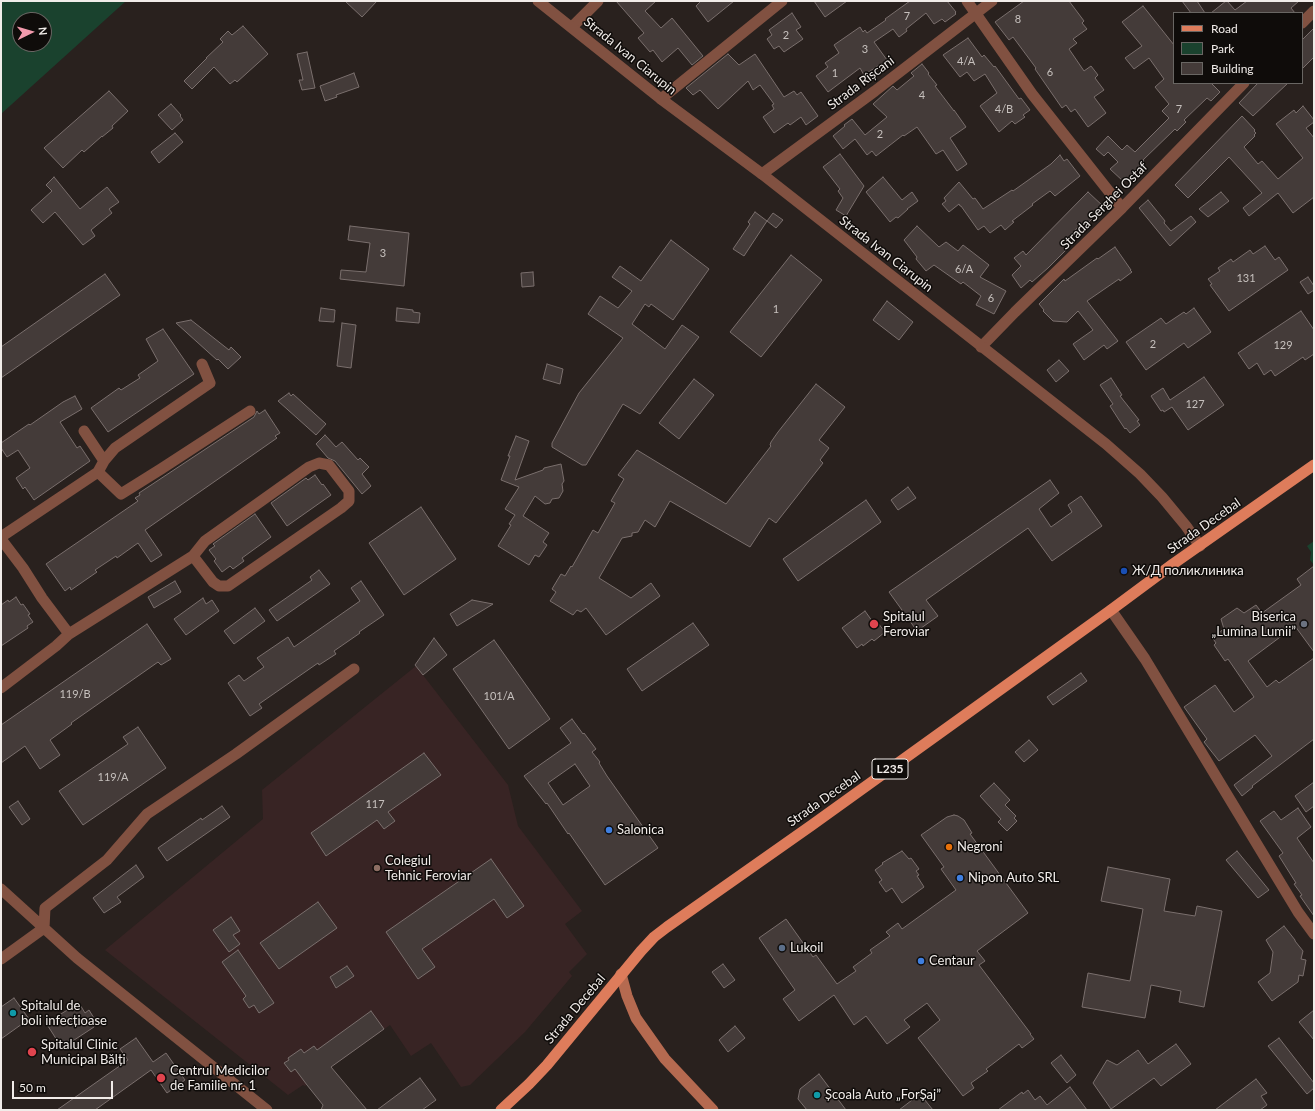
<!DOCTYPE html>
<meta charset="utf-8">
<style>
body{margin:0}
#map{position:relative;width:1315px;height:1111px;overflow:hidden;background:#29211e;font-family:Lato,sans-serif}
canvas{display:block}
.frame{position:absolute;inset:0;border:2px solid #f1ece9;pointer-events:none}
.legend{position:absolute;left:1173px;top:12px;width:130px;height:72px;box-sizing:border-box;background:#0f0c0a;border:1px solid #696663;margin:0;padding:5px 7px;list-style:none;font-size:12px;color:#f1ece9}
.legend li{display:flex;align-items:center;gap:8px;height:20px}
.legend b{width:20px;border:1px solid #696663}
.north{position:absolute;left:12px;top:12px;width:40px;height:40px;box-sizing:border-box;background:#0f0c0a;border:1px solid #696663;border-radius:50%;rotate:85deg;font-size:11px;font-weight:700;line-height:16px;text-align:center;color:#f1ece9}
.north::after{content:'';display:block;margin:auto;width:14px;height:18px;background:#f29aac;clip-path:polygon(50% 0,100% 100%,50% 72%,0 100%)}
.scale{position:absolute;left:12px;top:1081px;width:101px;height:18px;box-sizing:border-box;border:2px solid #f1ece9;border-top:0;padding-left:5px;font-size:12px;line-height:14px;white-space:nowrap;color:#f1ece9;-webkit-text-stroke:3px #0f0c0a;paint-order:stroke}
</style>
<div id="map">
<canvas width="1315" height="1111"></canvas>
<div class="frame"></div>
<ul class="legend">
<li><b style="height:5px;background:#de7c5b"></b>Road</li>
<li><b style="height:11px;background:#1a422e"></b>Park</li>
<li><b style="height:11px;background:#443b39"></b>Building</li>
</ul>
<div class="north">N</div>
<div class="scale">50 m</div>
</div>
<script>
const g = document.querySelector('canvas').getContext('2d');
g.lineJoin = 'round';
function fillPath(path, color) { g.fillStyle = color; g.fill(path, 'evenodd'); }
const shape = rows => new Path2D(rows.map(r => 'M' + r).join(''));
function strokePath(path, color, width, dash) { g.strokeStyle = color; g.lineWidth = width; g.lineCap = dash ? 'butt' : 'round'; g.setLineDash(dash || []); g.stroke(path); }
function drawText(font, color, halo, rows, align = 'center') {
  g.font = font + ' Lato,sans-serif'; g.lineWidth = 3; g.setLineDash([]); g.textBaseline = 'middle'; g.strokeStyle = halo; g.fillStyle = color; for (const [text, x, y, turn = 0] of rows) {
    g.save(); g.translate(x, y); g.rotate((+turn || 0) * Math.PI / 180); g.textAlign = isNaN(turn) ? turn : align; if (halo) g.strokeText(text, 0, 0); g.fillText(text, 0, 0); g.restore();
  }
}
fillPath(shape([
 [416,666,508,785,518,826,582,911,565,924,587,954,569,972,572,976,525,1032,470,1085,461,1087,431,1043,411,1056,390,1025,305,1086,303,1085,288,1095,105,950,263,819,262,790]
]), '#382424');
fillPath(shape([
 [1,1,126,1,1,114],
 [20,20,44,20,44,44,20,44],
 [1314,541,1314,565,1310,560,1311,552,1307,546]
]), '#1a422e');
const building = shape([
 [345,1,377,1,362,17,345,1],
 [616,1,656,1,645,11,661,28,672,18,703,56,692,65,678,48,662,62,653,50,650,52,638,38,644,33,616,1],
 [701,1,734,1,708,22,696,6,701,1],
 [814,1,847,1,825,17,814,1],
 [910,1,947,1,956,12,955,13,956,14,945,22,942,19,934,24,926,13,906,29,907,31,899,37,893,29,874,42,887,60,864,75,860,68,828,92,816,76,828,67,825,63,839,53,834,45,860,27,863,32,865,30,867,33,886,20,885,19,910,1],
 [1024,1,1069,1,1084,21,1082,23,1087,29,1073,39,1077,43,1069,49,1084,71,1091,66,1098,75,1095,78,1104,90,1094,97,1106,113,1088,127,1075,109,1071,112,1066,105,1062,108,1035,69,1036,68,1013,37,1009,40,995,22,1024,1],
 [1182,1,1197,1,1205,13,1191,13,1182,1],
 [1226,1,1227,1,1235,10,1247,1,1299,1,1291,8,1295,13,1211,13,1226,1],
 [1143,6,1174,45,1174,83,1211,83,1220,92,1211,101,1207,98,1184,120,1186,122,1177,131,1175,129,1143,160,1144,161,1124,182,1110,169,1118,162,1108,152,1104,156,1096,149,1108,136,1122,150,1127,145,1135,152,1169,118,1162,111,1169,104,1155,87,1164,79,1149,58,1134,69,1125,58,1142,46,1122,22,1143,6],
 [792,13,801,27,796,30,803,39,784,52,779,46,774,49,767,39,772,35,769,30,792,13],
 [243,26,268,54,237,82,235,80,230,84,214,67,192,89,184,81,207,58,206,58,223,42,220,39,228,31,232,35,243,26],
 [1314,28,1314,57,1302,69,1302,40,1314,28],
 [968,38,982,57,984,55,994,67,995,66,1019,99,1021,98,1030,110,1023,115,1025,117,1015,124,1012,121,999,132,980,106,997,93,985,74,974,81,967,72,960,77,943,55,968,38],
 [307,52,315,88,302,90,299,80,303,80,297,54,307,52],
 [728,54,739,65,755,54,784,97,794,91,797,95,801,92,818,116,806,125,801,117,790,125,788,123,774,133,763,117,774,109,772,105,774,104,760,85,753,90,748,81,718,109,700,90,693,95,686,88,728,54],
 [922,64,929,73,928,74,937,85,935,86,954,111,954,110,966,127,950,138,967,164,957,171,943,150,936,154,917,127,904,136,903,135,876,156,872,151,867,155,855,139,843,149,833,136,845,126,844,125,852,119,865,135,887,117,873,104,893,86,897,90,914,76,911,73,922,64],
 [354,73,359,87,336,95,337,97,325,101,320,86,354,73],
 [1258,83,1288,83,1253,116,1239,103,1258,83],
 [109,91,128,111,112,126,113,128,102,137,102,136,84,152,82,150,63,168,44,148,109,91],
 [171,104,181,115,180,116,183,120,172,130,158,115,171,104],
 [1303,106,1314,120,1314,122,1306,128,1314,138,1314,197,1293,213,1278,193,1249,216,1243,208,1262,193,1229,157,1188,198,1175,185,1242,116,1255,130,1254,131,1256,133,1254,135,1255,136,1244,147,1258,164,1262,161,1278,179,1303,158,1276,124,1294,110,1296,113,1303,106],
 [175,133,183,142,159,163,151,152,175,133],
 [840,154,864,186,846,216,836,210,843,198,838,191,840,189,823,167,840,154],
 [1060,155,1064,161,1067,159,1080,176,1055,196,1050,191,1032,204,1033,205,1012,221,1014,222,1005,230,1001,225,990,233,984,226,978,230,961,206,960,206,959,204,949,212,942,204,946,201,944,198,959,182,973,199,975,198,983,209,1012,190,1013,191,1051,164,1060,155],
 [54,177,80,209,107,187,119,202,109,209,112,213,91,230,95,236,83,245,55,212,43,223,31,210,52,191,46,185,54,177],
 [883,177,902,200,912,192,918,201,907,209,908,209,898,218,896,217,890,222,866,192,883,177],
 [1088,192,1104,207,1084,227,1081,224,1062,244,1067,249,1048,268,1032,282,1030,280,1021,288,1012,275,1021,266,1014,258,1023,251,1026,255,1088,192],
 [1221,192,1229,201,1208,217,1199,209,1221,192],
 [1148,200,1165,221,1164,223,1171,231,1191,216,1196,222,1170,246,1139,208,1148,200],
 [755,212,767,221,773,213,783,220,776,228,767,221,744,256,733,249,750,224,748,222,755,212],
 [350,226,409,233,404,286,340,279,341,270,366,272,370,243,348,240,350,226],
 [917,226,939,247,946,242,958,251,963,245,989,265,980,277,1006,291,994,314,976,305,981,296,963,282,961,284,934,265,926,271,916,259,917,257,904,240,917,226],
 [671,240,709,269,673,320,651,304,649,307,645,304,632,324,665,349,682,325,699,337,640,414,623,404,586,465,582,465,552,447,552,443,579,393,623,338,588,314,600,296,618,308,632,291,612,277,620,266,641,281,671,240],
 [1265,246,1275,260,1279,257,1288,270,1229,311,1210,285,1212,284,1208,279,1220,271,1218,268,1231,259,1233,262,1250,250,1253,254,1265,246],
 [1115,247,1131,270,1130,270,1132,272,1120,281,1119,279,1087,301,1118,341,1107,349,1104,345,1084,360,1073,344,1093,330,1078,311,1067,322,1053,321,1043,311,1044,310,1039,304,1064,279,1065,281,1097,258,1098,259,1115,247],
 [791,255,822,280,761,357,730,332,791,255],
 [533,272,534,286,522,287,521,273,533,272],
 [105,274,120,295,1,378,1,347,105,274],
 [1308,277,1314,286,1314,290,1308,294,1300,282,1308,277],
 [887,301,913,322,899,340,873,320,887,301],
 [321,308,335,310,334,322,319,321,321,308],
 [397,308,413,310,413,312,420,313,419,323,396,321,397,308],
 [1194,308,1211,332,1188,348,1184,343,1146,370,1126,342,1161,318,1166,324,1184,312,1186,314,1194,308],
 [1301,311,1314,330,1314,354,1305,360,1303,357,1275,376,1271,370,1264,375,1257,363,1249,369,1238,353,1301,311],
 [191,320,229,350,231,347,241,357,228,369,218,359,217,360,176,323,191,320],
 [342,323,356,325,351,368,337,366,342,323],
 [163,329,194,374,108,432,91,408,119,388,121,390,140,378,138,375,158,361,146,339,163,329],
 [1059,360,1069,371,1056,382,1047,370,1059,360],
 [547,364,563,369,560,384,543,379,547,364],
 [1204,377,1224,405,1188,430,1172,407,1164,412,1163,410,1161,411,1151,396,1163,388,1170,400,1204,377],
 [1111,378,1122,395,1120,396,1139,420,1137,421,1140,425,1130,433,1126,428,1125,429,1119,420,1110,406,1113,404,1100,385,1111,378],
 [694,379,714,395,679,439,659,423,694,379],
 [816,384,845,407,819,440,829,448,820,460,823,463,776,523,769,518,750,547,670,501,655,527,645,520,638,532,632,533,632,536,622,538,599,578,631,598,651,583,660,596,606,635,586,608,581,612,577,610,573,615,550,601,556,592,552,589,561,574,565,576,571,566,572,567,593,530,598,533,615,503,611,501,624,479,618,475,637,450,726,504,771,446,770,445,771,442,778,432,816,384],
 [289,393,291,396,293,394,326,424,316,435,278,401,289,393],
 [75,396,82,409,60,422,77,448,80,446,90,461,34,500,25,487,23,489,16,478,30,468,18,450,7,457,1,448,1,443,29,424,30,425,63,402,75,396],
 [265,410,280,433,275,436,277,438,145,530,162,555,151,562,138,543,117,558,116,556,95,570,97,572,71,590,70,587,65,591,46,564,138,501,135,498,140,495,139,493,254,417,257,411,259,414,265,410],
 [325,435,336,447,342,442,358,460,360,458,369,467,362,474,371,486,362,494,335,461,328,458,316,444,325,435],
 [516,436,529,441,515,480,543,470,544,468,561,464,564,481,562,484,563,491,559,498,552,499,550,503,545,504,535,496,523,516,549,533,543,542,547,545,539,557,535,555,529,565,498,546,511,525,509,524,515,515,505,509,519,487,501,480,510,456,508,456,516,436],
 [315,475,322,485,323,484,331,495,287,526,271,503,306,478,308,480,315,475],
 [1050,480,1059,493,1039,509,1051,527,1072,512,1068,505,1081,496,1102,526,1052,561,1028,528,926,600,938,616,917,631,889,592,1050,480],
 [908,487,916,498,898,510,891,500,908,487],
 [866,500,881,522,798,581,783,559,866,500],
 [421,507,456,559,404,595,369,543,421,507],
 [255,514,271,537,242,558,244,561,233,569,230,566,222,572,214,561,216,559,209,550,215,546,213,544,255,514],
 [1314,566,1314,652,1295,626,1248,661,1267,687,1276,680,1279,683,1314,658,1314,739,1252,786,1253,787,1242,796,1234,785,1272,756,1255,735,1219,761,1204,742,1207,739,1184,707,1215,685,1234,712,1254,697,1228,659,1225,661,1214,645,1216,643,1212,637,1224,629,1221,619,1237,608,1244,613,1256,605,1262,613,1301,585,1297,579,1314,566],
 [319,570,330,584,277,621,269,610,312,580,310,577,319,570],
 [175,581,181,592,154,608,148,597,175,581],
 [361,581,384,615,359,632,360,633,334,651,336,654,319,665,318,663,259,704,262,708,250,716,228,683,239,675,244,681,264,667,257,658,288,637,294,647,360,601,351,588,361,581],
 [16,597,21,605,23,604,30,614,28,615,33,622,27,626,28,628,1,646,1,605,8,600,9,602,16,597],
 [203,598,206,604,212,600,219,611,186,635,174,619,203,598],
 [472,600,493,604,457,626,450,614,472,600],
 [255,608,265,621,234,644,224,631,255,608],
 [865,611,875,625,878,623,885,632,874,641,872,639,863,646,862,644,857,648,842,628,865,611],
 [693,623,709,645,642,691,627,669,693,623],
 [147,624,171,659,161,665,158,662,71,723,72,724,50,740,60,755,40,769,25,746,1,763,1,725,147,624],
 [434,638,447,655,423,675,415,665,434,638],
 [494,640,550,719,509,749,453,669,494,640],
 [1081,673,1087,681,1053,705,1047,697,1081,673],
 [572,719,583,734,584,733,596,749,592,752,600,762,599,763,607,776,658,848,605,885,569,833,568,834,547,803,546,804,524,776,571,743,560,728,572,719],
 [575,764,590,786,563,805,548,783,575,764],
 [138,727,166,768,83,825,59,791,128,744,123,737,138,727],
 [1029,740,1038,750,1024,762,1015,752,1029,740],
 [424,753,441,775,388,812,395,821,384,829,377,820,326,856,311,833,424,753],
 [1314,782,1314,806,1306,812,1295,796,1314,782],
 [994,783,1010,800,1005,805,1016,816,1014,818,1017,821,1007,831,998,822,1001,819,980,796,994,783],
 [18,801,30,819,22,825,9,807,18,801],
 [222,806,230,817,167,861,158,848,201,818,202,820,222,806],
 [1298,808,1311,827,1297,838,1314,863,1314,916,1300,896,1302,895,1294,884,1296,883,1279,856,1283,853,1260,821,1274,811,1281,820,1298,808],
 [954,815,958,816,964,820,972,833,970,834,1028,913,977,951,985,961,979,965,1031,1034,1030,1034,1034,1039,1022,1048,1019,1044,986,1069,988,1071,971,1083,974,1088,963,1096,918,1038,940,1020,927,1003,904,1020,910,1027,887,1044,866,1016,854,1025,834,995,799,1021,783,999,795,990,759,938,786,919,813,957,816,955,837,984,856,971,853,967,872,953,870,950,890,936,886,932,898,923,902,929,956,890,941,869,944,867,921,835,947,817,954,815],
 [902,851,909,859,911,858,919,869,916,871,919,875,917,876,924,887,902,903,892,888,886,892,879,882,882,880,875,870,883,864,882,863,902,851],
 [1237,851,1269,890,1258,898,1226,860,1237,851],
 [491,859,524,906,507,918,494,899,422,949,435,967,418,979,386,932,491,859],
 [136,865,144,877,117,897,121,902,104,913,93,898,136,865],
 [1108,867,1170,879,1164,911,1195,916,1197,906,1222,911,1204,1007,1179,1002,1181,991,1151,985,1145,1018,1082,1007,1088,973,1130,981,1143,909,1101,901,1108,867],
 [318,902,337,928,279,969,260,943,318,902],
 [231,917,240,931,233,935,240,944,229,952,213,930,231,917],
 [1284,926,1295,940,1295,941,1303,951,1301,959,1306,960,1303,976,1299,975,1298,982,1272,1001,1258,982,1270,973,1273,952,1266,940,1284,926],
 [238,950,274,1003,259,1013,254,1005,249,1008,243,999,246,996,222,962,238,950],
 [723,964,735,980,724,988,712,972,723,964],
 [347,966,354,976,336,988,330,977,347,966],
 [14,998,29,1019,1,1039,1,1007,14,998],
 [79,1003,85,1013,89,1010,97,1023,93,1025,94,1027,62,1048,46,1023,79,1003],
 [1314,1010,1314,1040,1299,1022,1314,1010],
 [371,1011,384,1029,331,1067,367,1110,321,1110,323,1105,307,1085,295,1069,291,1072,284,1063,289,1060,288,1058,301,1049,304,1053,314,1046,317,1050,371,1011],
 [735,1026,745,1038,728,1052,719,1040,735,1026],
 [136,1038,153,1062,166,1053,185,1080,167,1093,151,1070,95,1110,57,1110,128,1060,120,1049,136,1038],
 [1279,1038,1314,1083,1314,1088,1307,1094,1268,1046,1279,1038],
 [1176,1044,1191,1064,1161,1086,1154,1078,1111,1109,1093,1083,1107,1060,1117,1065,1138,1050,1148,1064,1176,1044],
 [1061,1055,1076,1075,1067,1083,1051,1063,1061,1055],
 [819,1074,846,1110,807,1110,798,1099,800,1089,819,1074],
 [420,1078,436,1100,422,1110,377,1110,420,1078],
 [1256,1079,1267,1093,1261,1096,1267,1105,1260,1110,1215,1110,1256,1079],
 [1070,1087,1087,1110,998,1110,1022,1092,1023,1094,1028,1090,1035,1100,1040,1096,1047,1105,1070,1087],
 [920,1094,933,1110,899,1110,920,1094]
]);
fillPath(building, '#443b39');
strokePath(building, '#7a6f6d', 1);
strokePath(shape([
 [967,1,1032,94,1122,208],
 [1302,23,1314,11],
 [572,27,598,1],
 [661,99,782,1],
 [762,174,875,91,992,1],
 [981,347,1015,312,1122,208,1244,83],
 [84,431,104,461],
 [98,472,104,461,115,448,210,383,202,364],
 [1,537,98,472,121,494,161,469,250,411],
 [1,539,23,568,42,598,69,634,56,646,1,688],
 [1111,610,1145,659,1298,912,1314,934],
 [69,634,193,556,205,541,309,467,319,463,329,465,349,491,349,501,341,508,228,586,219,586,213,582,193,556],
 [1,889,77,958,267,1110],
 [1,959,44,928,45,908,107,860,147,814,236,754,354,669]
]), '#815141', 11);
strokePath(shape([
 [538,1,661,99,762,174,1106,444,1140,474,1162,497,1186,526,1200,546]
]), '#815141', 11);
strokePath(shape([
 [621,974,627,996,636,1018,648,1035,665,1059,713,1110]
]), '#b56a50', 11);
strokePath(shape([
 [501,1110,529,1084,547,1065,641,951,654,937,667,927,812,825,1111,610,1173,564,1314,465]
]), '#de7c5b', 11);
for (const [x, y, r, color] of [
 [1124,571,4,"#1a4fb4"],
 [874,624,5,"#e0444e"],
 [1304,624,4,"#6b7280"],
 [609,830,4,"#3f7fe0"],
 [949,847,4,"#e8710a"],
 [377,868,4,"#8d6e63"],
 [960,878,4,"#3f7fe0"],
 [782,948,4,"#5c6f8a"],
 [921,961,4,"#3f7fe0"],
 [13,1013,4,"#0f9aa8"],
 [32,1052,5,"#e0444e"],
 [161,1078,5,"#e0444e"],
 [817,1095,4,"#0f9aa8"]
]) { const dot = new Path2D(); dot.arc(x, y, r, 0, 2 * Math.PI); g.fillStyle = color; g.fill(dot); strokePath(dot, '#0f0c0a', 1.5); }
drawText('11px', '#c6c0bd', null, [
 ["7",907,16],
 ["8",1018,19],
 ["2",786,35],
 ["3",865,49],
 ["4/A",966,61],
 ["6",1050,72],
 ["1",835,73],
 ["4",922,95],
 ["4/B",1004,109],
 ["7",1179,109],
 ["2",880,134],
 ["3",383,253],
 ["6/A",964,269],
 ["131",1246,278],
 ["6",991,298],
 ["1",776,309],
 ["2",1153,344],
 ["129",1283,345],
 ["127",1195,404],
 ["119/B",75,694],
 ["101/A",499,696],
 ["119/A",113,777],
 ["117",375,804]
]);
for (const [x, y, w] of [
 [890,769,36]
]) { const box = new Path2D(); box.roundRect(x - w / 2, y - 10, w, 20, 3); g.fillStyle = '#0f0c0a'; g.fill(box); strokePath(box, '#f1ece9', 1); }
drawText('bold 12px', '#f1ece9', null, [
 ["L235",890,769]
]);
drawText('13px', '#f1ece9', '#0f0c0a', [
 ["Strada Ivan Ciarupin",630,56,39],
 ["Strada Rîșcani",861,83,-37],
 ["Strada Serghei Ostaf",1104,206,-45],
 ["Strada Ivan Ciarupin",886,254,38],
 ["Strada Decebal",1204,526,-35],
 ["Strada Decebal",824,799,-35],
 ["Strada Decebal",575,1009,-50]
]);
drawText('13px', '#f1ece9', '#0f0c0a', [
 ["Ж/Д поликлиника",1132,571],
 ["Spitalul",883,617],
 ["Feroviar",883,632],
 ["Biserica",1296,617,"right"],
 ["„Lumina Lumii”",1296,632,"right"],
 ["Salonica",617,830],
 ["Negroni",957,847],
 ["Colegiul",385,861],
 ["Tehnic Feroviar",385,876],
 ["Nipon Auto SRL",968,878],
 ["Lukoil",790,948],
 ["Centaur",929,961],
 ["Spitalul de",21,1006],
 ["boli infecțioase",21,1021],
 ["Spitalul Clinic",41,1045],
 ["Municipal Bălți",41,1060],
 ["Centrul Medicilor",170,1071],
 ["de Familie nr. 1",170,1086],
 ["Școala Auto „ForȘaj”",825,1095]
], 'left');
</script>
